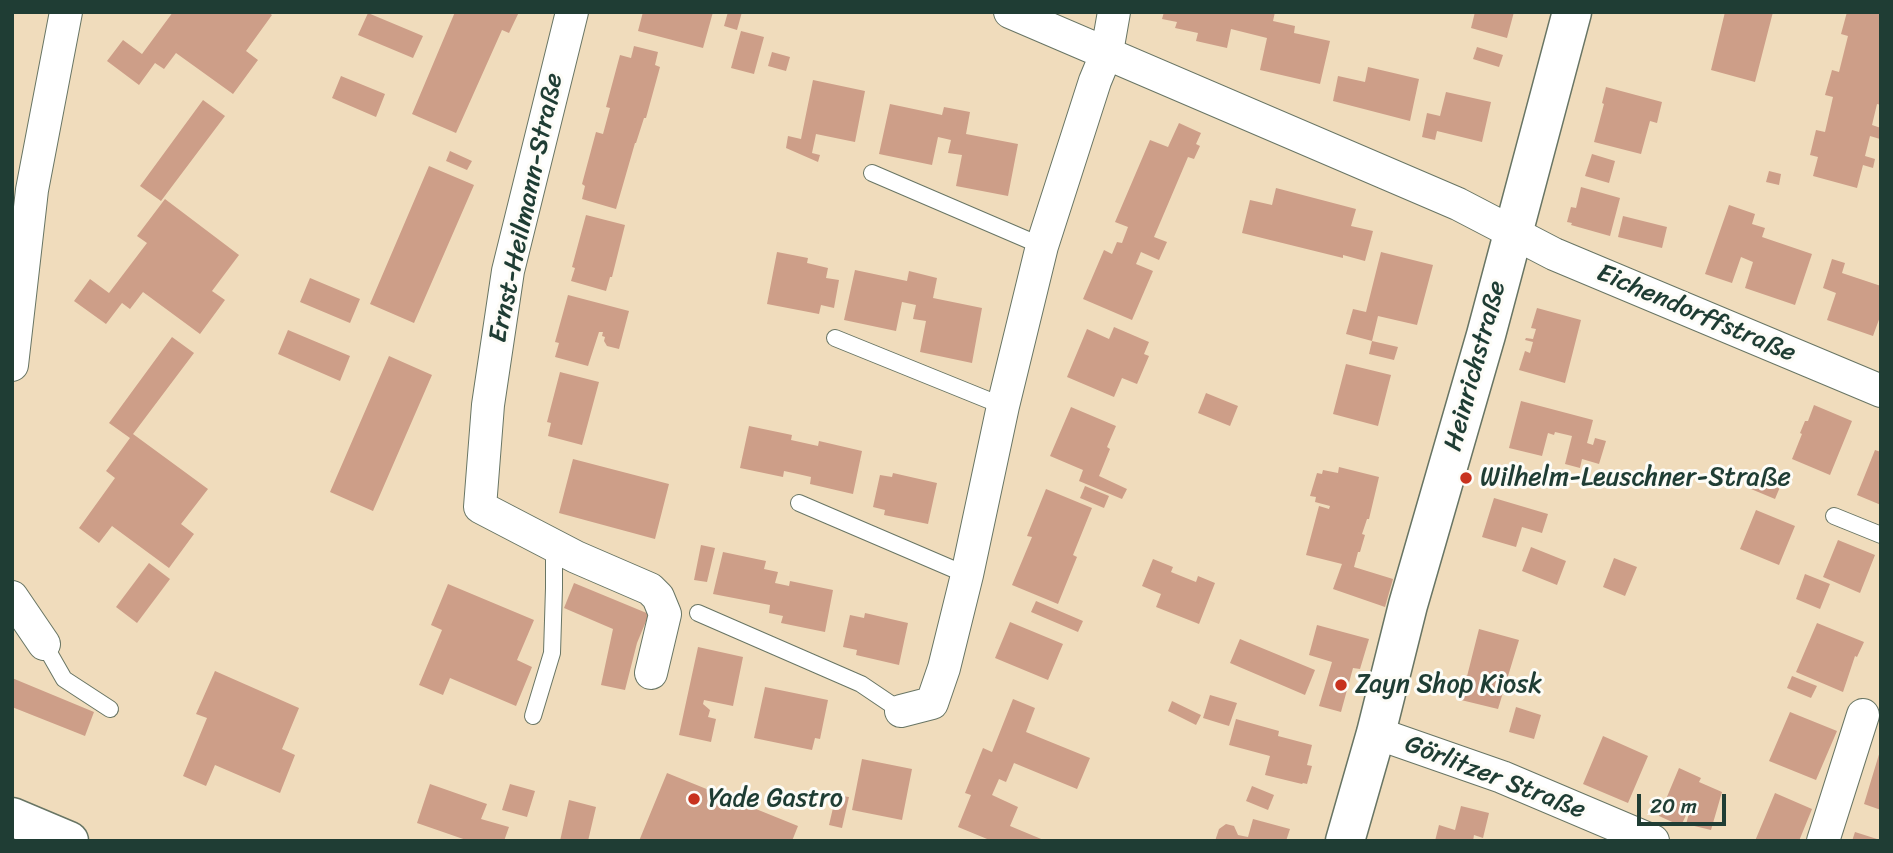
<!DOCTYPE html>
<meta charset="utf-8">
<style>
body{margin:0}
#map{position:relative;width:1893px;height:853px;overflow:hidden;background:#f0dcbc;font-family:Sriracha,sans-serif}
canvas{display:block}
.frame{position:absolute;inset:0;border:14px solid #1f3d34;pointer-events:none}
.scale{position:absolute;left:1637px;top:794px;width:89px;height:32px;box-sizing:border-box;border:4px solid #1f3d34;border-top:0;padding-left:9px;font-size:21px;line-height:24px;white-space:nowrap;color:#1f3d34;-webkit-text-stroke:5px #fdfcf7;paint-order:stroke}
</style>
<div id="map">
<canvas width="1893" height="853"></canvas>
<div class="frame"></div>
<div class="scale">20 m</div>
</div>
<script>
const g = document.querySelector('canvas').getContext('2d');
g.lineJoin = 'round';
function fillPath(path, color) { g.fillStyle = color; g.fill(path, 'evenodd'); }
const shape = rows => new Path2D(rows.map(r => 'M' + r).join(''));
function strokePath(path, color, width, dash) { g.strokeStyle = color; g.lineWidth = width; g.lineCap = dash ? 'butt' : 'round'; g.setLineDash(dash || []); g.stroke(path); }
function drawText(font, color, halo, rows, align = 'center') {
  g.font = font + ' Sriracha,sans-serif'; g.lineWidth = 6; g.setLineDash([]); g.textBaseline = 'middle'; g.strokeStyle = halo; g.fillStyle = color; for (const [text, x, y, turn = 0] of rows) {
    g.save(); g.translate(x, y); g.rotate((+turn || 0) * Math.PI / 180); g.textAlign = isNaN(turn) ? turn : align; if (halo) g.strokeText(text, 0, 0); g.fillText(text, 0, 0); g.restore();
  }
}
fillPath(shape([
 [173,12,268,12,272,15,246,51,258,60,233,94,176,53,164,69,155,63,139,85,107,61,123,40,142,54],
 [455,12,519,12,509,33,502,30,456,133,412,114],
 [643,12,713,12,703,48,638,31],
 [728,12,742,12,737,30,724,26],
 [1164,12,1275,12,1273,21,1295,26,1294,33,1330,41,1320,84,1260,70,1267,38,1231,29,1227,48,1196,41,1198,33,1175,28,1177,22,1162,19],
 [1475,12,1514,12,1507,38,1471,28],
 [1725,12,1773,12,1755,82,1711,70],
 [1847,12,1881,12,1881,105,1877,104,1872,125,1881,128,1881,135,1880,139,1870,136,1865,156,1875,159,1873,168,1863,165,1857,188,1813,176,1818,157,1810,155,1816,130,1825,132,1833,97,1825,95,1832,70,1839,72,1848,36,1841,34],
 [368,13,423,36,413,58,358,35],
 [741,31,764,37,754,74,731,68],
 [634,46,658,52,655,65,660,67,646,118,644,118,636,143,635,143,616,209,582,199,585,186,582,184,596,132,603,134,610,108,606,107,620,55,631,58],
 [1477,47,1503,55,1499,67,1473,59],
 [772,52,790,57,786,71,768,66],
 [1368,67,1419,79,1410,121,1333,101,1338,76,1365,82],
 [341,76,385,94,376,117,332,98],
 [813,80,865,91,855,142,816,134,812,153,820,155,818,162,786,148,788,136,801,139],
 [1606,87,1662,102,1657,123,1650,121,1641,154,1594,142,1604,104,1602,103],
 [1446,92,1491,102,1482,142,1437,131,1435,140,1422,137,1427,113,1440,116],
 [203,100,225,116,161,201,140,186],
 [890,104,942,115,944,107,970,112,966,134,1018,144,1008,196,956,186,962,155,948,153,951,140,938,137,932,165,879,154],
 [1179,123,1201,133,1196,144,1200,146,1194,159,1188,157,1154,237,1167,242,1159,260,1141,252,1136,264,1153,271,1132,320,1083,299,1104,250,1112,254,1117,242,1122,243,1128,227,1115,222,1150,140,1168,147],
 [450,151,472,161,467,170,446,161],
 [1592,154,1615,161,1609,183,1585,176],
 [429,166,474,185,414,323,370,304],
 [1769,171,1781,174,1779,185,1766,182],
 [1581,187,1620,198,1610,236,1571,225,1572,223,1567,222,1571,207,1576,208],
 [1276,188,1356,209,1351,226,1373,231,1365,261,1343,255,1343,258,1242,233,1250,200,1272,205],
 [165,199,239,255,212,291,225,300,200,334,143,292,130,309,122,303,106,324,74,301,90,279,109,293,147,243,137,236],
 [1729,205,1755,214,1752,224,1765,228,1762,237,1812,254,1795,305,1745,288,1753,262,1741,257,1732,283,1705,274],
 [586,215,625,225,612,277,610,277,606,291,571,281,575,268,572,267],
 [1623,216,1667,227,1662,248,1618,237],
 [777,252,808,258,807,263,828,268,826,278,839,280,834,308,821,305,819,314,767,304],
 [1381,252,1433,265,1417,325,1378,316,1372,341,1346,334,1353,309,1366,312],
 [1832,259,1845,263,1842,273,1881,286,1881,314,1873,336,1827,320,1836,293,1823,288],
 [855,270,907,281,909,271,937,278,933,298,982,308,972,363,920,352,926,321,913,319,916,305,902,302,896,331,844,320],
 [310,278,360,299,350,323,300,302],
 [568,295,629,311,619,349,607,346,604,341,605,337,602,336,603,332,599,332,588,366,555,357,559,343,555,342],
 [1537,308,1581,320,1565,383,1519,370,1525,351,1530,353,1533,342,1525,340,1526,338,1533,339,1536,329,1531,328],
 [1114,327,1149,342,1144,354,1149,356,1137,384,1122,378,1114,397,1067,377,1087,329,1109,339],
 [288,330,350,356,340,381,278,354],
 [172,337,194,353,133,434,208,489,181,524,194,534,169,568,112,526,99,543,79,528,115,478,106,471,130,438,109,423],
 [1372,341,1398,347,1394,360,1369,354],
 [389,356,432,375,373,511,330,492],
 [1346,364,1391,375,1378,426,1333,414],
 [560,372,599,382,582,445,548,436,551,423,547,422],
 [1206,393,1238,406,1230,426,1198,413],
 [1521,401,1593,420,1587,443,1593,445,1595,438,1606,441,1599,464,1582,459,1580,468,1565,464,1572,436,1555,432,1554,435,1548,433,1542,456,1509,448],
 [1814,405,1852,421,1830,475,1792,459,1802,434,1800,433,1805,421,1808,421],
 [1071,407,1116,426,1107,447,1110,449,1099,476,1127,489,1122,499,1079,481,1083,470,1050,456],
 [749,426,792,435,791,440,818,446,819,441,862,451,853,494,810,484,811,477,798,474,784,471,783,477,740,468],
 [1875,450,1881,452,1881,505,1857,495],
 [573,459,669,484,655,539,559,513],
 [1339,467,1379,477,1369,519,1367,519,1362,534,1365,535,1360,552,1358,552,1354,567,1393,579,1385,607,1333,589,1342,564,1306,555,1319,506,1329,509,1330,506,1315,502,1316,497,1310,496,1317,473,1322,474,1323,470,1338,473],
 [893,473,937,483,928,524,884,515,885,510,873,507,880,475,892,477],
 [1756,477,1780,487,1775,499,1751,489],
 [1085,486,1109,496,1104,508,1080,498],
 [1046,489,1092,508,1073,555,1077,557,1058,604,1012,585,1032,537,1027,536],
 [1494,498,1548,514,1542,533,1522,527,1516,547,1482,537],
 [1756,510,1795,526,1779,565,1740,549],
 [1838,540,1875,555,1860,593,1823,577],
 [701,545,715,548,707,582,694,580],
 [1531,547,1566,561,1557,585,1522,571],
 [723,552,766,561,764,569,778,572,775,583,789,586,790,581,833,590,825,632,781,623,783,616,769,613,770,605,713,594],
 [1614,558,1637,567,1625,596,1603,587],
 [1153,559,1173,567,1171,572,1196,582,1198,576,1215,583,1199,624,1156,607,1161,594,1142,586],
 [149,563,170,579,137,623,116,607],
 [1805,574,1830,584,1820,609,1796,599],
 [574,583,649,614,637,643,625,690,601,685,613,629,564,608],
 [448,584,534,620,517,660,532,667,516,706,450,678,443,695,419,685,442,630,431,625],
 [1036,601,1083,621,1078,632,1031,612],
 [865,613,908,623,899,665,856,655,857,650,843,647,850,615,864,618],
 [1010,622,1063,644,1048,680,995,658],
 [1817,623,1864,642,1857,657,1855,656,1843,692,1796,672],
 [1317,625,1369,639,1360,669,1353,668,1341,712,1319,706,1332,662,1309,655],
 [1479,629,1519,640,1498,709,1461,700],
 [1240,639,1315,670,1305,695,1230,663],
 [698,647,743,657,733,706,704,700,703,704,710,710,708,717,716,719,711,742,679,735],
 [215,671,299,708,282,749,295,755,280,793,215,765,206,786,183,776,207,718,196,714],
 [1792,676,1817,686,1811,698,1787,688],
 [12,678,94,712,85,736,12,707],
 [765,687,828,700,820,739,815,738,812,750,754,738],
 [1210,695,1237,703,1229,726,1203,718],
 [1013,699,1035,708,1026,732,1090,758,1077,789,1014,763,1006,782,999,779,992,795,1018,807,1010,826,1046,841,992,841,958,827,971,795,965,793,983,748,992,752],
 [1172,701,1201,715,1196,725,1168,711],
 [1516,707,1541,715,1534,739,1509,732],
 [1790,712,1837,731,1816,780,1769,761],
 [1236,719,1279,731,1278,736,1312,745,1307,765,1312,766,1307,784,1303,783,1302,784,1265,775,1270,756,1229,745],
 [1603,736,1648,756,1628,803,1583,784],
 [1880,751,1881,751,1881,810,1864,804],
 [862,759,912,769,902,820,852,810],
 [1679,768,1701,778,1699,782,1722,792,1711,830,1686,824,1693,800,1681,826,1659,816],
 [667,773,798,826,792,841,639,841],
 [430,784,487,804,481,819,509,827,504,841,469,841,417,823],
 [510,784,535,791,527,817,502,810],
 [1252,786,1274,795,1268,810,1246,801],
 [1775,793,1812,809,1799,841,1755,841],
 [836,795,849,797,842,828,829,825],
 [569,800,596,807,588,841,560,841],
 [1461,806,1489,813,1483,838,1474,835,1473,841,1435,841,1439,825,1455,830],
 [1253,819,1290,829,1286,841,1215,841,1219,829,1226,824,1234,826,1238,835,1248,837],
 [1855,832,1877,839,1876,841,1852,841]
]), '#cd9e88');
const lane = shape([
 [872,173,1042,246],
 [835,338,1003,406],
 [799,503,967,575],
 [1834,516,1881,535],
 [698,613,861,684,901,711],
 [44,644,64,679,110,709],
 [533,716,552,653,554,588,554,545]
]);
const street = shape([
 [572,12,508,271,488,405,480,507,576,557,650,589,658,597,665,614,651,673],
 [1010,12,1458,204,1554,254,1881,391],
 [12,365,32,190,66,12],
 [12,597,44,644],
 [901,711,932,703,944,668,967,575,1003,406,1042,246,1095,81,1107,52,1114,12],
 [1376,733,1502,777,1653,841],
 [1823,841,1863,715]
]);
const secondary = shape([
 [12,817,69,841],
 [1345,841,1376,733,1408,605,1486,335,1572,12]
]);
strokePath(lane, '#687564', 18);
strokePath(street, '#687564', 34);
strokePath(secondary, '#687564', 41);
strokePath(lane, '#fff', 16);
strokePath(street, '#fff', 32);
strokePath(secondary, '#fff', 38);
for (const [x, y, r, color] of [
 [1466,478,7,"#c8321e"],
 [1341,685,7,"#c8321e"],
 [694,799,7,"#c8321e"]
]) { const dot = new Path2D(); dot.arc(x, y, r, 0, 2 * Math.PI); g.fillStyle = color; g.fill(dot); strokePath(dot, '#fdfcf7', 2.5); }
drawText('26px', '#1f3d34', '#fdfcf7', [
 ["Ernst-Heilmann-Straße",527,208,-78],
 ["Eichendorffstraße",1696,314,23],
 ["Heinrichstraße",1476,366,-75],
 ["Görlitzer Straße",1495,778,21]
]);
drawText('26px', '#1f3d34', '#fdfcf7', [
 ["Wilhelm-Leuschner-Straße",1480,478],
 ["Zayn Shop Kiosk",1355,685],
 ["Yade Gastro",708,799]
], 'left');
</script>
